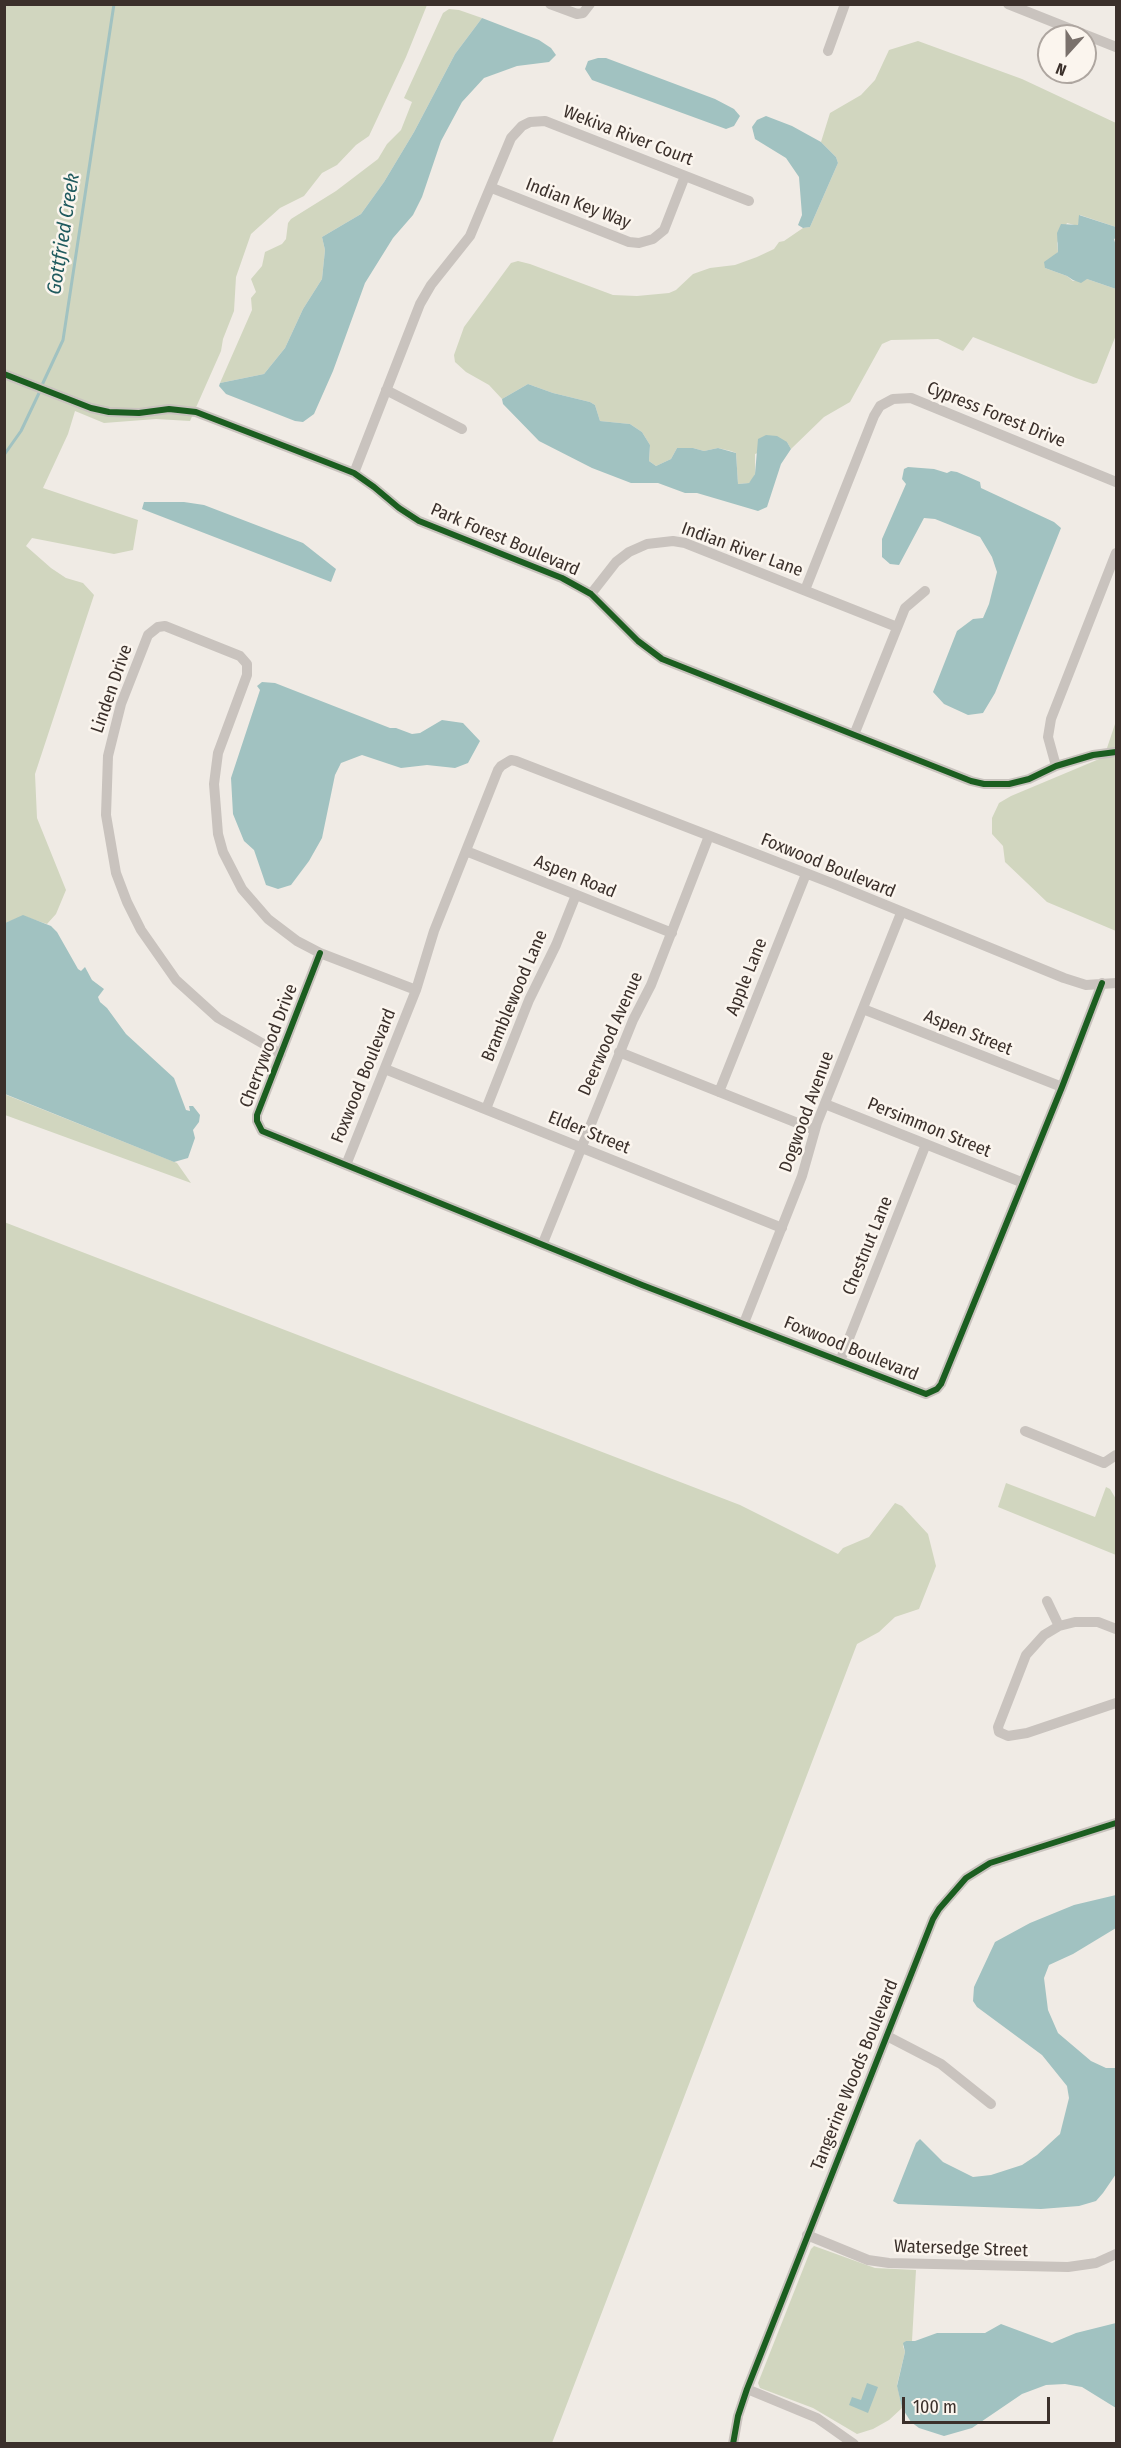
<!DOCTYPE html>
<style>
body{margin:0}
#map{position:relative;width:1121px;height:2448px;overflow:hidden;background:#f0ebe5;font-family:"Fira Sans Condensed",sans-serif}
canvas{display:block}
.frame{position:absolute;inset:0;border:6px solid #3b302b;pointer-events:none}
.north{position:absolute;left:1037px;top:24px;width:60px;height:60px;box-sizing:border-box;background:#fbf5ee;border:2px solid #aea6a0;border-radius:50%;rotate:201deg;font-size:16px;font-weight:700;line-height:24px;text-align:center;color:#3b302b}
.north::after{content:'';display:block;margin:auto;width:21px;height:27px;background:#7a716c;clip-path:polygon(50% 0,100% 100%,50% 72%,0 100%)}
.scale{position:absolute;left:902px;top:2397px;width:148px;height:27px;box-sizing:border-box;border:3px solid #3b302b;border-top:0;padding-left:8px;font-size:18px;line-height:21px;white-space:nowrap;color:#3b302b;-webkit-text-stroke:4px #fbf5ee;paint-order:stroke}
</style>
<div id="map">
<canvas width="1121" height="2448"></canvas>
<div class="frame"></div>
<div class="north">N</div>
<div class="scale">100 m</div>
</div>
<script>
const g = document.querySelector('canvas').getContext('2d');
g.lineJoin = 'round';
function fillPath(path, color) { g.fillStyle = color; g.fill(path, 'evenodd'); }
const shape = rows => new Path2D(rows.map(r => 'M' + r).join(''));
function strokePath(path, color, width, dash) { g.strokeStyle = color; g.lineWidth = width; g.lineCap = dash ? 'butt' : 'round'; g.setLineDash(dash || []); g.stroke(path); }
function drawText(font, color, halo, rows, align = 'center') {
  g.font = font + ' "Fira Sans Condensed",sans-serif'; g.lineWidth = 5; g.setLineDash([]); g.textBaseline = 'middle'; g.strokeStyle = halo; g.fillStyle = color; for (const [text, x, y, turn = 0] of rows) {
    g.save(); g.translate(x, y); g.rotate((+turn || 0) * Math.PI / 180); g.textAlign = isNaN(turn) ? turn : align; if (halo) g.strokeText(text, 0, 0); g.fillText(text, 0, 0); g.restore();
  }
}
fillPath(shape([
 [6,4,427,5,406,57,369,136,356,145,337,165,322,173,304,196,280,208,251,234,236,277,234,311,223,339,221,351,190,421,156,419,104,423,75,411,68,434,43,488,138,520,133,550,114,554,32,538,26,546,51,568,66,578,83,583,94,595,35,774,37,818,66,890,56,914,47,924,23,916,5,923],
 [449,9,459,10,482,18,455,54,414,132,384,182,361,214,322,237,325,250,322,279,303,309,285,348,264,374,220,383,252,310,251,298,256,292,251,279,262,266,265,252,282,244,286,239,288,223,291,219,336,191,378,159,387,144,401,130,412,102,404,98,443,13],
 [918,41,1022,79,1116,123,1116,227,1080,215,1078,226,1067,223,1057,243,1058,252,1045,268,1067,276,1073,281,1087,279,1116,289,1116,335,1097,383,1093,384,1076,378,973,337,963,351,938,339,891,340,882,344,850,402,824,417,791,449,787,442,755,454,755,474,752,480,749,483,738,484,736,453,731,451,718,448,704,451,693,448,677,448,671,459,656,466,649,461,650,445,642,432,630,424,600,421,595,405,590,402,553,393,528,384,502,399,489,385,466,372,455,362,454,355,464,327,511,263,518,261,530,264,613,295,637,296,669,293,676,290,693,274,710,268,735,265,757,257,774,249,779,242,784,241,803,228,810,227,838,163,836,157,821,142,830,113,861,95,875,80,889,50],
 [1116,721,1116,931,1047,902,1005,862,1003,846,992,834,992,818,999,803,1011,796,1104,757],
 [4,1094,177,1163,191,1183,5,1115],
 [4,1222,740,1505,838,1554,843,1548,869,1537,895,1503,902,1506,928,1534,936,1566,919,1609,895,1617,879,1632,857,1644,552,2443,5,2443],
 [1006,1483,1095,1517,1106,1487,1110,1489,1116,1499,1116,1555,998,1507],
 [814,2246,875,2268,916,2270,912,2341,906,2341,903,2346,905,2352,897,2385,902,2408,889,2420,873,2429,857,2434,813,2408,760,2388,758,2383,811,2249]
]), '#d1d6bf');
fillPath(shape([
 [482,18,539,40,551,48,556,55,549,62,517,66,484,78,462,102,441,141,422,197,413,215,393,238,365,283,333,371,314,414,303,422,295,421,226,394,219,386,220,383,264,374,285,348,303,309,322,279,325,250,322,237,361,214,384,182,414,132,455,54],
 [598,58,606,58,715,99,734,109,740,116,734,126,726,129,592,80,585,69,588,61],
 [766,116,792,126,821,142,836,157,838,163,810,227,803,228,798,225,802,215,799,177,786,158,755,139,752,127,757,120],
 [1079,215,1116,227,1116,238,1114,239,1116,246,1116,289,1087,279,1081,283,1073,280,1067,276,1045,268,1044,262,1058,252,1057,233,1061,224,1078,225],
 [528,384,553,393,590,402,595,405,600,421,630,424,642,432,650,445,649,461,656,466,671,459,677,448,693,448,704,451,718,448,736,453,738,484,749,483,755,474,758,439,766,435,777,436,787,442,791,449,781,464,767,507,758,511,697,493,685,493,658,483,631,483,592,468,539,441,503,404,502,399],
 [908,467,934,469,947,473,951,471,957,472,980,482,981,488,1054,522,1061,528,995,693,983,713,968,715,944,704,933,692,957,631,973,619,983,618,989,604,997,572,992,557,980,537,935,519,924,518,899,565,890,564,882,557,882,539,906,484,902,479,904,469],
 [144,502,184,502,204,505,303,543,336,569,331,582,142,509],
 [262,682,275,683,390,728,396,728,412,734,420,733,442,720,463,723,480,741,468,763,455,768,427,765,401,768,362,755,341,763,335,775,322,838,309,861,291,885,278,889,266,885,254,850,244,841,233,814,231,778,260,690,257,686],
 [23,915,51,926,57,932,78,969,81,971,85,967,92,980,104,989,98,997,100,1002,107,1008,126,1034,174,1078,186,1110,190,1111,189,1106,193,1106,200,1115,199,1122,193,1130,195,1138,188,1158,174,1162,5,1094,5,923],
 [1116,1895,1116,1928,1073,1954,1049,1965,1044,1978,1048,2010,1058,2033,1091,2061,1106,2068,1116,2068,1116,2174,1103,2193,1096,2201,1079,2206,1041,2209,898,2204,893,2201,916,2143,920,2139,943,2162,973,2177,991,2175,1022,2165,1037,2155,1060,2134,1069,2098,1067,2086,1042,2055,977,2007,973,2001,974,1987,995,1942,1030,1923,1074,1905],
 [1116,2323,1116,2408,1082,2387,1065,2384,1046,2385,1022,2394,972,2428,944,2436,919,2428,911,2422,902,2408,897,2386,905,2352,903,2343,906,2341,915,2341,937,2333,985,2333,1001,2324,1052,2343,1076,2333],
 [867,2383,878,2387,868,2413,849,2405,852,2397,861,2400]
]), '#a1c2c1');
strokePath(shape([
 [42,385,63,340,114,4],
 [4,455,21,431,40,391]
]), '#a1c2c1', 3);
strokePath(shape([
 [550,4,577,14,583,13,590,4],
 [1008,4,1116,47],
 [828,51,845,4],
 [492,188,629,242,639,243,653,239,664,230,685,176],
 [4,374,91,408,109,412,139,413,169,409,196,412,331,464,354,473,374,487,399,508,419,521,562,578,591,594,638,641,662,659,971,781,984,784,1009,784,1029,779,1056,766,1093,755,1116,752],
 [386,390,462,429],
 [354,473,420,304,431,285,470,236,511,138,522,126,530,122,545,121,749,201],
 [805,590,874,416,880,406,893,399,911,398,1116,482],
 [591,594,616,562,629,552,647,544,673,541,685,543,897,627],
 [854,735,905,608,925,591],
 [1056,766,1048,737,1051,719,1116,553],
 [466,851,672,933],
 [320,953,257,1115,257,1121,262,1131,642,1285,926,1394,937,1389,941,1384,1062,1087,1102,983],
 [863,1009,1062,1087],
 [619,1052,815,1130],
 [281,1054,218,1018,176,980,141,930,127,902,116,873,106,815,108,756,121,704,148,635,158,627,165,626,240,656,247,664,247,675,218,753,214,784,218,834,223,852,242,889,268,919,297,941,320,953,416,990],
 [385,1069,782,1228],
 [719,1092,806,874],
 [825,1104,1021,1182],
 [486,1109,529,1000,556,945,576,895],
 [346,1165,416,990,434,931,498,770,501,766,511,760,516,761,834,884,1064,978,1086,985,1116,983],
 [543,1243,633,1020,651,985,709,836],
 [744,1323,802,1176,817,1123,901,913],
 [840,1361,926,1144],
 [1025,1431,1104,1463,1116,1455],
 [1047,1601,1059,1626],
 [1116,1629,1098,1622,1075,1622,1059,1626,1044,1635,1026,1655,998,1727,999,1732,1008,1736,1027,1733,1116,1703],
 [887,2036,941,2064,991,2104],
 [807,2235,868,2260,889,2263,1068,2267,1096,2263,1116,2254],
 [747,2389,817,2418,854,2444],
 [733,2444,738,2416,747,2389,933,1919,939,1909,966,1878,990,1863,1116,1823]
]), '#c9c3be', 10);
strokePath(shape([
 [4,374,91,408,109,412,139,413,169,409,196,412,331,464,354,473,374,487,399,508,419,521,562,578,591,594,638,641,662,659,971,781,984,784,1009,784,1029,779,1056,766,1093,755,1116,752],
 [320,953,257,1115,257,1121,262,1131,642,1285,926,1394,937,1389,941,1384,1062,1087,1102,983],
 [733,2444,738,2416,747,2389,933,1919,939,1909,966,1878,990,1863,1116,1823]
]), '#1b5e20', 6);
drawText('18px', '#3b302b', '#fbf5ee', [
 ["Wekiva River Court",628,136,21],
 ["Indian Key Way",578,204,21],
 ["Cypress Forest Drive",996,415,22],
 ["Park Forest Boulevard",505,540,23],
 ["Indian River Lane",742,550,20],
 ["Linden Drive",112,689,-71],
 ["Foxwood Boulevard",828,866,22],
 ["Aspen Road",575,877,22],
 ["Apple Lane",747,977,-68],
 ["Bramblewood Lane",515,996,-67],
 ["Aspen Street",968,1033,22],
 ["Deerwood Avenue",611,1034,-66],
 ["Cherrywood Drive",269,1046,-69],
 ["Foxwood Boulevard",364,1076,-68],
 ["Dogwood Avenue",807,1112,-70],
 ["Persimmon Street",929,1128,22],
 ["Elder Street",589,1133,22],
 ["Chestnut Lane",868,1246,-68],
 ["Foxwood Boulevard",851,1349,22],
 ["Tangerine Woods Boulevard",855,2075,-68],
 ["Watersedge Street",961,2249,2]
]);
drawText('italic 20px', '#1f5a5e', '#fbf5ee', [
 ["Gottfried Creek",64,234,-81]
]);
</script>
